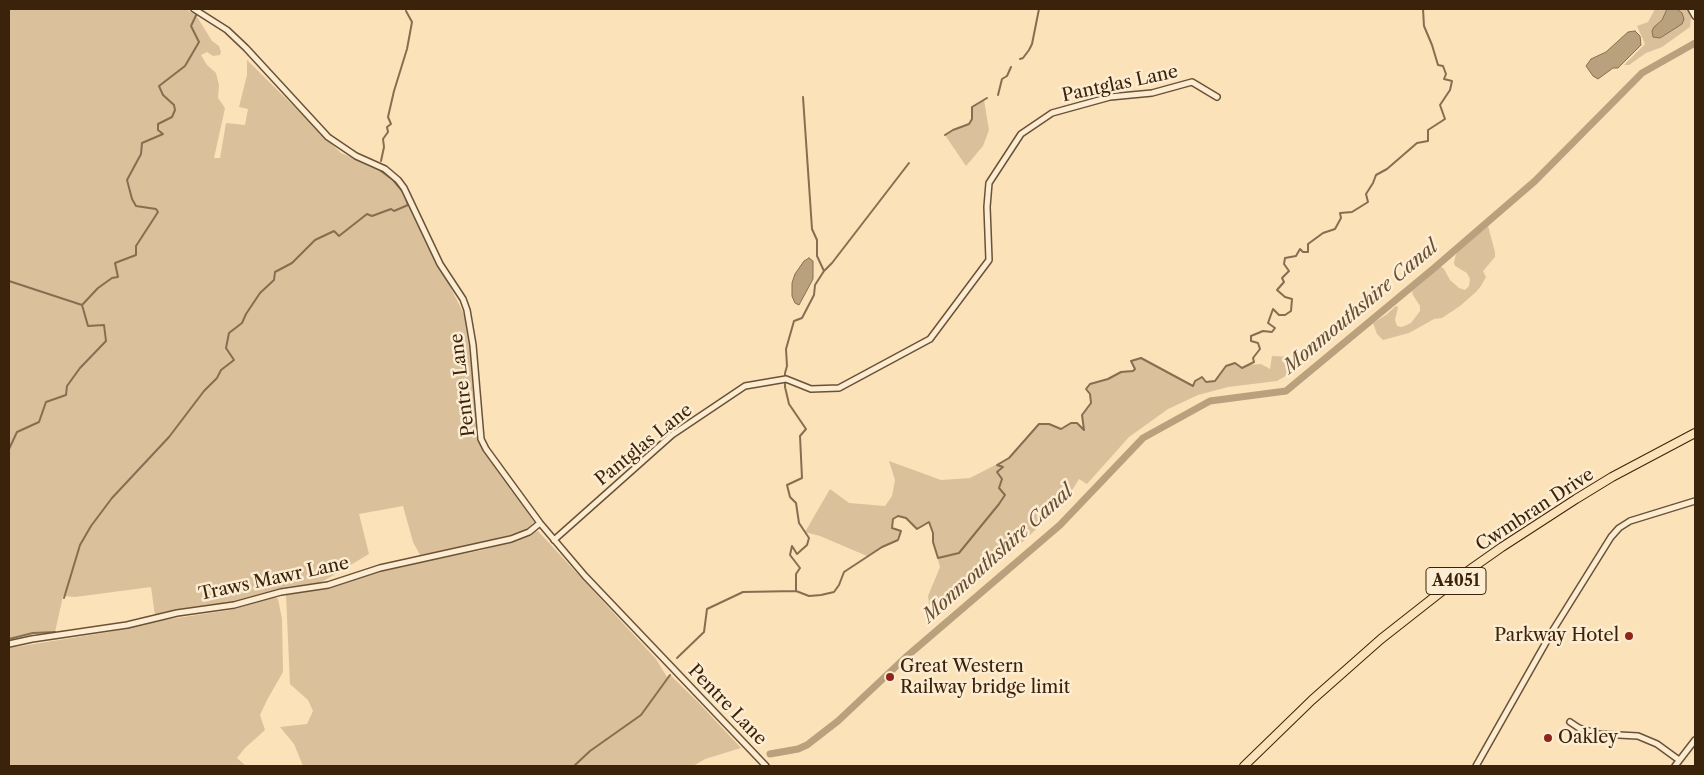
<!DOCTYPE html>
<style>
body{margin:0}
#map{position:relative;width:1704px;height:775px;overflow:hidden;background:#fbe2b9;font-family:"Libre Caslon Text",serif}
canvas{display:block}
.frame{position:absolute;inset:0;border:10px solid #3b220a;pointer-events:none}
</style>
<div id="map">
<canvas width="1704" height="775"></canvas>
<div class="frame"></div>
</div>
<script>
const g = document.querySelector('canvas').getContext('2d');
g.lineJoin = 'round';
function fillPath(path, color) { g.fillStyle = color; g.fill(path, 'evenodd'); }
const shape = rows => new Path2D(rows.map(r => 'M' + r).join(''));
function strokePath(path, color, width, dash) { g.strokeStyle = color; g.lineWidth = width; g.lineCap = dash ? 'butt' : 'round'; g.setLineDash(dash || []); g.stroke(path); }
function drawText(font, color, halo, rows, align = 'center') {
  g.font = font + ' "Libre Caslon Text",serif'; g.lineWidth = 5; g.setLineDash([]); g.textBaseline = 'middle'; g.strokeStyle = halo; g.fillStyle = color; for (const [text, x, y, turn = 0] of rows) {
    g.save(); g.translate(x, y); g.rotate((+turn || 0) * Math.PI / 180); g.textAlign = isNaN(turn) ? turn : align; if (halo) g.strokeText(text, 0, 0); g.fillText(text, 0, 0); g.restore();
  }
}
fillPath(shape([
 [9,9,186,9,196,15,212,41,219,46,221,52,220,55,213,56,207,52,201,55,207,65,216,73,219,85,218,98,225,108,214,158,220,158,226,123,245,125,248,109,239,107,247,75,247,60,341,153,381,171,393,180,404,193,408,205,463,312,469,332,478,437,482,449,510,486,534,522,527,529,514,534,475,545,420,555,413,542,403,506,359,514,369,554,320,583,285,587,232,603,155,616,151,587,75,597,63,596,55,632,33,633,9,639],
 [1655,9,1667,9,1662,20,1654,27,1660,38,1682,24,1682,13,1677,9,1688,9,1691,18,1690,27,1662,47,1646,53,1629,65,1624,65,1645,44,1637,26,1648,22],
 [984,100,989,130,983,146,966,166,945,135,969,124,972,119,972,107],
 [1488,226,1495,252,1495,257,1483,271,1486,277,1481,286,1476,292,1460,306,1442,318,1434,319,1409,333,1383,340,1377,334,1373,323,1386,315,1396,306,1398,307,1395,320,1397,326,1402,327,1411,323,1420,311,1420,306,1413,295,1412,291,1440,266,1444,269,1450,280,1459,288,1465,290,1469,286,1470,279,1467,273,1455,266,1454,263,1456,254,1462,246],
 [1272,356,1312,358,1289,374,1277,381,1228,387,1198,395,1168,409,1129,437,1087,484,1079,479,1068,497,1027,538,975,583,940,615,929,604,928,596,940,567,933,542,932,527,929,523,924,524,917,529,906,518,898,516,893,519,892,528,901,531,898,540,867,556,820,536,805,532,830,489,849,503,885,506,892,496,895,480,889,461,941,480,970,478,1009,458,1039,424,1049,424,1061,429,1071,423,1077,423,1084,429,1082,415,1091,403,1090,394,1086,389,1090,384,1108,379,1121,372,1133,371,1135,368,1131,361,1141,358,1193,386,1195,381,1202,377,1206,382,1214,381,1226,366,1235,363,1243,368,1248,365,1261,364,1270,369],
 [538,531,656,659,667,677,670,675,697,701,741,748,705,759,693,766,303,766,294,744,280,727,307,724,313,711,308,700,290,684,286,595,324,587,396,567,483,550],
 [275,597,278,599,282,619,283,672,267,700,260,715,265,730,245,748,237,758,246,766,9,766,9,648,109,632,164,620,230,610]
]), '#dac19b');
const water = shape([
 [1667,9,1677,9,1682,13,1684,19,1682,24,1660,38,1653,37,1652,31,1654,27,1662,20,1667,9],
 [1635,31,1640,36,1641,45,1618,68,1613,68,1598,79,1593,76,1586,66,1591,59,1606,52,1628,32,1635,31],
 [809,258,813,261,813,279,799,305,795,303,792,296,792,283,795,274,804,261,809,258]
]);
fillPath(water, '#baa17e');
strokePath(water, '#876e50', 1);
strokePath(shape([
 [1020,59,1023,58,1029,50,1032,44,1039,9],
 [998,95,1002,79,1007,76,1011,67],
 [803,97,812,229,817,240,817,256,824,271],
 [945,135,953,130,969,124,972,119,972,107,987,98],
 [381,161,384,147,383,139,388,132,387,127,391,124,388,117,394,91,407,49,412,22,406,11],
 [9,281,82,305],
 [9,449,17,432,39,422,46,402,66,395,67,386,80,368,106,341,104,325,88,326,82,305,98,288,112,278,118,277,115,263,136,255,136,246,158,212,156,209,136,206,132,199,127,180,141,154,142,143,163,134,158,130,158,124,172,117,175,110,174,105,163,95,159,86,185,66,199,42,191,26,199,9],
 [796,591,809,596,821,595,834,592,839,585,844,572,882,547,898,540,901,531,892,528,893,519,898,516,906,518,917,529,929,522,933,533,933,542,938,558,959,553,999,504,1005,495,999,488,1002,479,997,472,1003,467,997,465,1009,458,1039,424,1049,424,1061,429,1071,423,1077,423,1084,430,1082,415,1091,403,1090,394,1086,389,1090,384,1108,379,1121,372,1133,371,1135,369,1131,361,1141,358,1193,386,1195,381,1202,377,1206,382,1215,381,1226,366,1235,363,1242,368,1254,362,1253,358,1260,349,1258,343,1251,341,1251,336,1263,331,1272,332,1275,328,1268,323,1273,309,1279,315,1285,315,1291,311,1292,299,1285,297,1277,290,1284,282,1282,278,1289,271,1284,264,1285,258,1296,256,1300,249,1303,252,1308,252,1308,244,1323,233,1335,229,1341,218,1340,213,1352,212,1368,202,1366,194,1373,183,1376,175,1387,169,1417,143,1428,141,1428,130,1445,119,1440,105,1450,90,1452,81,1444,79,1446,74,1443,66,1438,65,1432,45,1424,26,1423,9],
 [64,598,80,545,91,526,112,498,169,437,204,391,217,378,221,370,234,360,226,348,229,333,242,323,246,314,260,293,274,280,275,272,292,263,315,240,334,231,339,236,367,214,372,216,391,209,394,211,408,205,404,193,393,180,381,171],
 [9,639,33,633,55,632],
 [677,658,704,632,707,609,743,592,796,591,796,574,800,568,790,555,792,546,797,554,807,545,809,538,799,523,796,503,790,497,787,485,802,478,800,436,806,429,789,404,785,387,785,373,787,366,786,349,794,321,802,318,814,295,815,285,824,271,832,263,909,163],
 [574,766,590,751,641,715,670,675]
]), '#876e50', 2);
strokePath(shape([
 [770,754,798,749,807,745,838,721,906,657,1060,525,1143,438,1210,401,1286,391,1433,269,1535,181,1642,73,1695,43]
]), '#baa17e', 7);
const street = shape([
 [194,9,227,30,246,48,328,137,356,156,385,169,398,180,404,188,440,264,463,299,467,310,473,345,481,439,486,449,540,523,585,576,766,766],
 [1691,9,1695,16],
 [554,540,672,435,745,386,786,379,811,389,839,388,930,339,989,260,987,207,989,183,1021,134,1052,113,1110,97,1152,93,1192,82,1217,97],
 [9,644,32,639,127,625,177,613,234,605,281,592,328,585,380,568,511,539,529,532,540,523],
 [1570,722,1579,728,1599,734,1638,736,1657,744,1679,760],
 [1476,766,1553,630,1611,537,1619,528,1630,521,1695,501],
 [1675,766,1695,740]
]);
const primary = shape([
 [1244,766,1312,700,1381,639,1465,573,1502,547,1576,499,1612,477,1695,433]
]);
strokePath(street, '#6b5236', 8);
strokePath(primary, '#3b220a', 10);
strokePath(street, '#fcecd2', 5);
strokePath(primary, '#fbe2b9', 8);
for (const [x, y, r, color] of [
 [1629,636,5,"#8f2418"],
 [890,677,5,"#8f2418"],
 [1548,738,5,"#8f2418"]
]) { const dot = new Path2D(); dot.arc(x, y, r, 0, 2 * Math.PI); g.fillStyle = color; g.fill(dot); strokePath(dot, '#fcecd2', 2); }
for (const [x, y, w] of [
 [1456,581,60]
]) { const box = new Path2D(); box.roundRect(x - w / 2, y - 13.5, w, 27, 4); g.fillStyle = '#fcecd2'; g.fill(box); strokePath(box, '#3b220a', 1); }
drawText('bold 16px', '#3b220a', null, [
 ["A4051",1456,581]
]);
drawText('18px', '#3b220a', '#fcecd2', [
 ["Pantglas Lane",1120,84,-12],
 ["Pentre Lane",463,385,-97],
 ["Pantglas Lane",644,445,-39],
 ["Cwmbran Drive",1535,510,-33],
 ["Traws Mawr Lane",274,579,-12],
 ["Pentre Lane",727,705,46]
]);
drawText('18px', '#3b220a', '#fcecd2', [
 ["Parkway Hotel",1619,636,"right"],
 ["Great Western",900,667],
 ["Railway bridge limit",900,688],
 ["Oakley",1558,738]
], 'left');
drawText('italic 19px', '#674e33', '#fcecd2', [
 ["Monmouthshire Canal",1361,307,-40],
 ["Monmouthshire Canal",998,554,-42]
]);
</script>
